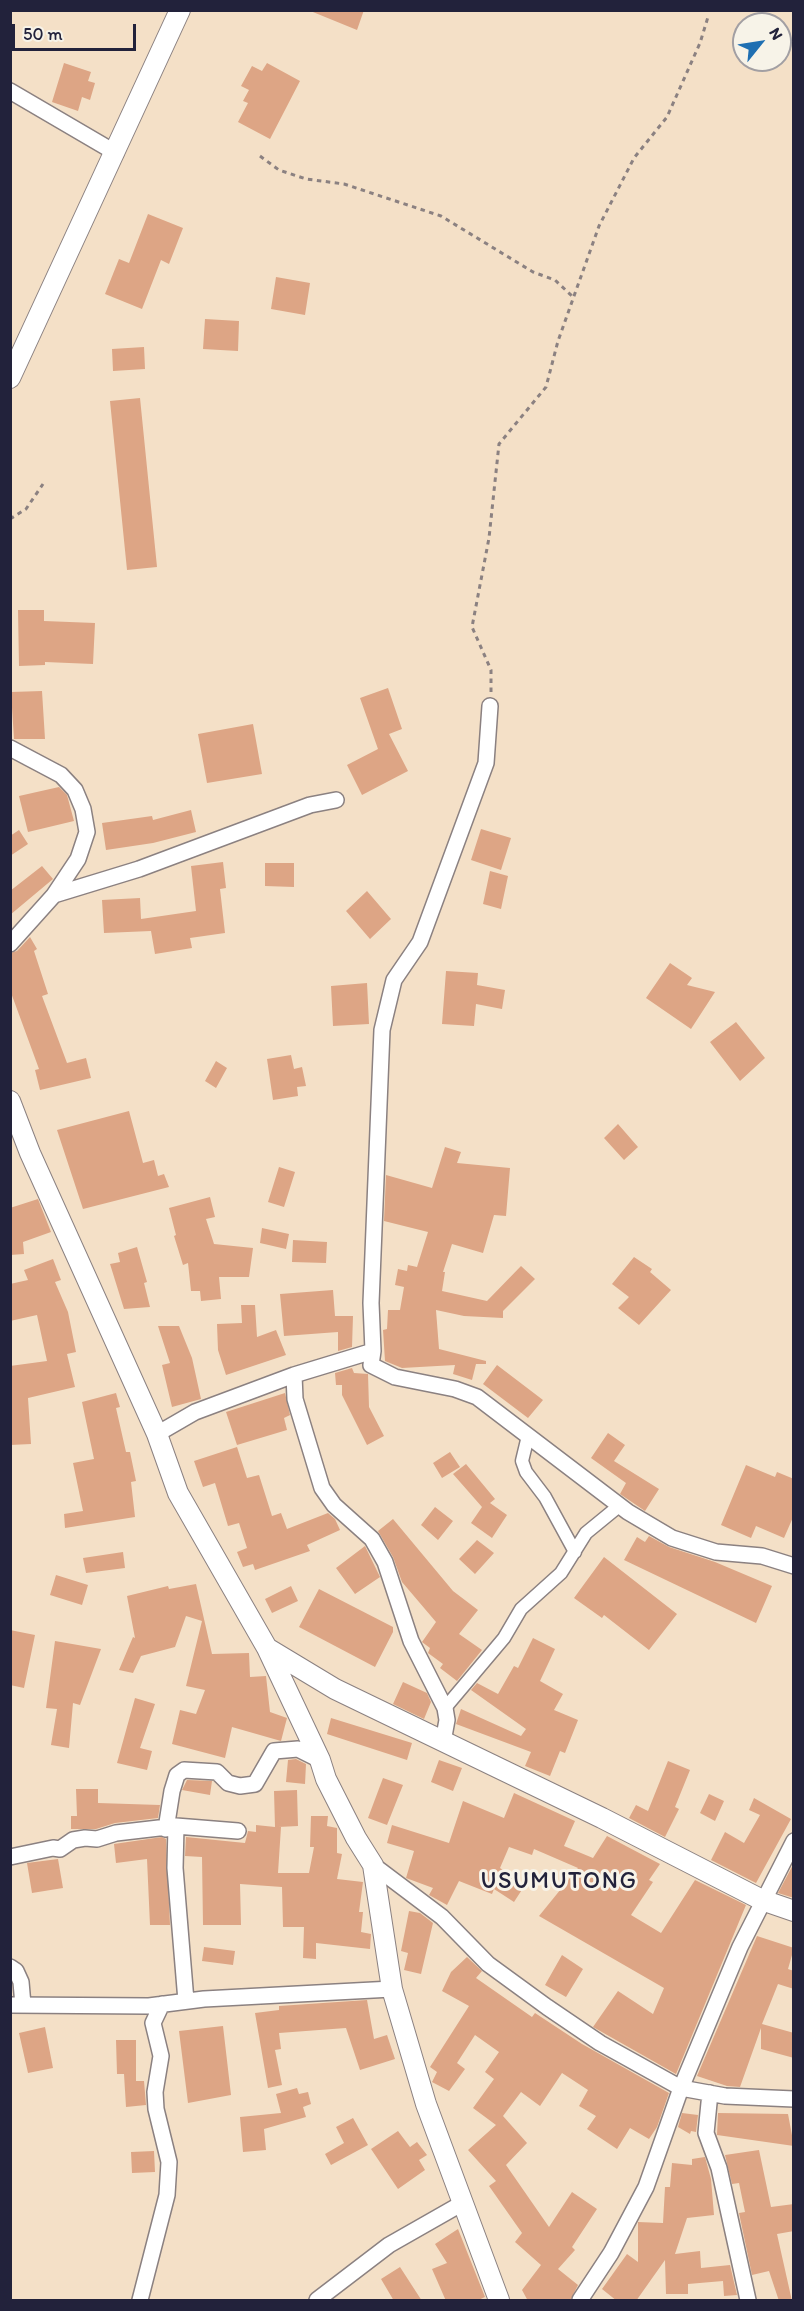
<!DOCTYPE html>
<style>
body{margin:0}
#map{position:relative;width:804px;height:2311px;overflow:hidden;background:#f4e0c7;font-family:Itim,sans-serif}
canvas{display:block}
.frame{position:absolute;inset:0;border:12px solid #22223b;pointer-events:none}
.north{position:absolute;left:732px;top:12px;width:60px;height:60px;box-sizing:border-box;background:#f7f3e8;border:2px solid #a29fa3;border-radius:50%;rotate:60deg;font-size:16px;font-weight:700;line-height:24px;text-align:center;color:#22223b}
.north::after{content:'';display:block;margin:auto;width:21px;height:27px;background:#1f6fb2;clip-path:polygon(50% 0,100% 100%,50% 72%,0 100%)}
.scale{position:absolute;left:12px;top:24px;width:124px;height:27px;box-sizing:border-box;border:3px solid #22223b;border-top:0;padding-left:8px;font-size:18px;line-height:21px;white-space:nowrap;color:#22223b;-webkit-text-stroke:4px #f7f3e8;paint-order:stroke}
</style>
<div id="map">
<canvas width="804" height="2311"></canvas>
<div class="frame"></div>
<div class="north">N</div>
<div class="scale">50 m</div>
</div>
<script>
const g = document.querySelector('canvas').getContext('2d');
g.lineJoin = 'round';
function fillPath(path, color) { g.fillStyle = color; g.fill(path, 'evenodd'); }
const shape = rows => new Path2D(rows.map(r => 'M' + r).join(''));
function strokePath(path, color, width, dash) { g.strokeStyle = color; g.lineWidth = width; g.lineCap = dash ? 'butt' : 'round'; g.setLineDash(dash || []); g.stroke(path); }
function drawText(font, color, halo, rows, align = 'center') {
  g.font = font + ' Itim,sans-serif'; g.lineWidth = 6; g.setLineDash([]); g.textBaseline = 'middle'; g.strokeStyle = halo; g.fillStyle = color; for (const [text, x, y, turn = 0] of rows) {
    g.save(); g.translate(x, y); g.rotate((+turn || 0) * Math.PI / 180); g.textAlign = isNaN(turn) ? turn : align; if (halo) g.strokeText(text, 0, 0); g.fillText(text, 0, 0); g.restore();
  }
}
fillPath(shape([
 [308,10,364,10,357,30],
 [64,63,91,72,88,81,95,83,90,100,82,97,78,111,52,102],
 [267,63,300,81,270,139,238,122,248,103,243,101,249,90,241,86,252,66,262,71],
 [148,214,183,228,169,264,161,260,142,309,105,294,119,259,129,263],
 [276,277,310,283,305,315,271,309],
 [205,319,239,321,238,351,203,349],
 [144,347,145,369,113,371,112,349],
 [140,398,157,567,127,570,110,401],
 [18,610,44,610,44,621,95,623,93,664,45,662,45,665,19,666],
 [388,688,402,729,389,734,408,771,362,795,347,765,378,749,360,698],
 [42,691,45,739,14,739,11,692],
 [253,724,262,774,207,783,198,734],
 [59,787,67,795,74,821,28,832,19,796],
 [191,810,196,832,153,843,106,850,102,823,152,816,153,820],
 [481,829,511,838,501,870,471,860],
 [19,830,28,844,10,856,10,836],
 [223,862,226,888,220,889,225,933,190,938,192,948,155,954,151,931,104,933,102,900,140,898,141,919,196,911,191,866],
 [265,863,294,863,294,887,265,886],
 [42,866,53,879,10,915,10,891],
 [490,871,508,876,501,909,483,904],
 [367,891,391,919,370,939,346,911],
 [30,937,37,949,34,951,48,994,42,996,67,1063,86,1058,91,1078,40,1090,35,1070,39,1069,10,990,10,953,17,951],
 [670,963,692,978,687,985,715,992,691,1029,646,998],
 [446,971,478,973,477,985,505,990,502,1009,476,1004,474,1026,442,1024],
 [367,983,369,1024,333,1026,331,986],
 [736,1022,765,1058,740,1081,710,1042],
 [291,1055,294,1069,302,1067,306,1086,297,1087,298,1096,273,1100,267,1059],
 [216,1061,227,1068,216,1088,205,1081],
 [129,1111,143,1163,154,1160,158,1176,164,1174,169,1187,83,1209,57,1130],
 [618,1124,638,1147,624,1160,604,1138],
 [445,1147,461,1152,457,1163,510,1168,506,1216,494,1215,483,1253,452,1244,443,1272,445,1272,442,1291,487,1301,521,1266,535,1279,503,1311,503,1318,464,1316,436,1310,439,1349,486,1361,486,1364,476,1364,472,1380,453,1374,455,1365,402,1368,385,1361,383,1330,387,1329,388,1310,400,1310,404,1287,395,1285,398,1269,407,1271,408,1265,417,1267,428,1232,384,1221,386,1175,432,1188],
 [279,1167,295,1172,284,1207,268,1202],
 [210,1197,215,1217,206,1219,214,1244,253,1248,249,1277,219,1277,221,1299,201,1301,200,1291,191,1291,188,1263,183,1265,174,1236,176,1235,169,1208],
 [38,1199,51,1232,23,1242,24,1254,10,1255,10,1208],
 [262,1228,289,1234,286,1249,260,1243],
 [293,1240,327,1242,326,1263,292,1262],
 [137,1247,147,1282,144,1283,150,1307,124,1309,110,1264,120,1262,118,1253],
 [634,1257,652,1269,650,1272,671,1290,639,1325,618,1308,629,1297,612,1284],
 [53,1259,61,1280,55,1282,68,1312,76,1352,67,1354,75,1387,28,1398,31,1444,10,1445,10,1366,47,1361,37,1315,10,1321,10,1284,28,1280,24,1270],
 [333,1290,335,1316,353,1316,352,1347,338,1351,338,1332,284,1336,280,1294],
 [241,1305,255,1305,257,1337,276,1330,286,1355,226,1375,218,1350,217,1324,242,1323],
 [158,1326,179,1326,192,1358,201,1399,172,1407,162,1365,170,1363],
 [497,1365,543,1400,528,1418,483,1384],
 [352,1368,354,1373,368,1374,369,1407,384,1436,367,1445,342,1395,342,1385,336,1385,335,1373],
 [116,1393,120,1407,116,1408,126,1452,130,1452,136,1481,131,1482,135,1517,65,1528,64,1514,83,1511,73,1463,94,1459,82,1402],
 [285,1393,290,1415,284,1418,287,1430,237,1445,226,1412],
 [608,1433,625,1445,614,1461,659,1489,645,1511,620,1494,626,1483,591,1458],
 [237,1447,247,1478,259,1475,272,1516,281,1513,287,1529,328,1513,335,1519,340,1530,307,1545,310,1551,255,1570,253,1564,243,1567,237,1552,247,1548,239,1523,228,1526,215,1483,203,1487,194,1461],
 [450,1452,460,1467,442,1478,433,1463],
 [466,1464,495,1499,490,1503,507,1515,492,1538,471,1523,482,1507,453,1474],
 [746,1465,775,1477,777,1472,794,1479,794,1515,784,1538,756,1526,751,1538,721,1525],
 [435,1507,453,1521,438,1540,421,1525],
 [393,1519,453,1591,478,1610,459,1634,482,1650,457,1681,440,1668,443,1664,428,1653,430,1648,422,1642,436,1622,402,1582,393,1557,378,1531],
 [649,1536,669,1547,715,1562,772,1586,756,1623,624,1560,637,1537,645,1542],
 [477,1540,494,1553,475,1574,459,1559],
 [365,1546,380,1577,355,1594,336,1568],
 [123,1552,125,1568,86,1573,83,1558],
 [604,1557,677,1614,649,1650,604,1615,602,1618,574,1598],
 [56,1575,88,1585,82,1605,50,1595],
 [196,1584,212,1654,249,1653,250,1677,266,1676,270,1712,287,1718,281,1741,232,1727,225,1758,172,1744,180,1710,196,1714,205,1690,186,1686,202,1621,186,1616,175,1647,141,1656,133,1673,119,1670,133,1637,135,1638,127,1596,168,1586,169,1589],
 [291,1586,298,1601,272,1613,265,1599],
 [319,1589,393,1627,393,1632,375,1667,299,1627],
 [10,1630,35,1635,24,1688,10,1685],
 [533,1638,555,1649,540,1681,563,1694,554,1710,578,1720,565,1753,560,1751,550,1776,525,1766,531,1752,456,1724,461,1709,521,1736,526,1729,471,1690,477,1683,498,1694,514,1666,518,1668],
 [55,1641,101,1649,80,1705,73,1703,69,1748,51,1745,57,1709,46,1708],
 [403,1682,427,1693,431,1702,424,1719,393,1704],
 [135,1698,155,1704,140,1748,152,1751,147,1770,117,1763],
 [331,1718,412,1743,407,1760,327,1734],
 [296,1759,306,1764,305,1784,286,1782,288,1760],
 [439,1760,462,1768,453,1791,431,1782],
 [668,1761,690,1770,675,1807,679,1809,665,1837,629,1818,636,1805,648,1811],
 [383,1778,403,1785,387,1825,368,1818],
 [187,1780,212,1781,210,1795,182,1790],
 [76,1789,98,1789,98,1803,160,1805,158,1818,115,1823,96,1829,71,1829,71,1816,77,1816],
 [297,1790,298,1826,278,1827,281,1827,278,1873,309,1873,314,1847,310,1847,311,1816,328,1816,327,1826,337,1828,337,1853,342,1854,337,1879,363,1882,359,1912,363,1912,361,1932,371,1934,370,1949,316,1943,316,1959,303,1958,304,1927,283,1927,282,1887,240,1884,241,1925,203,1925,202,1857,185,1856,186,1837,245,1843,248,1831,256,1832,256,1825,275,1827,274,1791],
 [514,1793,575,1821,564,1846,593,1858,607,1836,660,1864,649,1880,653,1882,631,1915,661,1933,695,1880,746,1905,676,2074,593,2027,618,1991,653,2014,664,1988,539,1916,578,1868,534,1849,532,1855,509,1847,500,1868,525,1885,514,1902,494,1889,492,1894,459,1881,447,1905,429,1895,433,1888,406,1878,414,1851,387,1843,392,1825,449,1843,463,1801,504,1818],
 [709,1794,724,1801,715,1821,700,1813],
 [754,1798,791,1819,756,1883,711,1860,725,1832,744,1843,760,1815,749,1810],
 [162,1837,166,1839,170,1925,150,1925,147,1859,116,1863,114,1844],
 [58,1859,63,1888,32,1893,27,1863],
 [794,1863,794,1898,778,1893],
 [409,1911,420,1913,433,1923,421,1974,404,1970,408,1953,401,1951],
 [757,1936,794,1948,788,1969,794,1971,794,1989,778,1984,762,2024,794,2033,794,2058,761,2049,761,2028,740,2087,727,2086,697,2076],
 [204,1947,235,1951,233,1965,202,1961],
 [562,1955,583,1969,566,1997,545,1985],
 [467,1957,482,1971,476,1978,532,2017,535,2013,582,2044,669,2093,657,2127,649,2139,630,2128,617,2149,587,2129,596,2116,579,2106,588,2090,562,2073,540,2106,521,2092,503,2116,527,2143,506,2165,549,2227,572,2192,597,2209,572,2247,575,2250,558,2269,578,2285,570,2301,528,2301,522,2290,541,2265,515,2242,522,2233,489,2186,496,2181,468,2150,496,2125,473,2108,494,2079,485,2072,499,2052,475,2035,457,2063,465,2069,449,2091,432,2082,437,2072,430,2067,469,2006,442,1991,451,1972],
 [367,2000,374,2039,387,2035,395,2059,360,2070,346,2028,279,2033,281,2049,275,2050,282,2085,268,2088,255,2013,279,2010,279,2006],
 [223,2026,231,2095,188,2103,179,2031],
 [45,2027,53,2068,28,2073,19,2033],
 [116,2040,136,2040,136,2081,144,2081,146,2105,126,2107,124,2074,117,2074],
 [297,2088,299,2094,308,2092,311,2104,303,2107,306,2117,264,2129,266,2150,243,2152,240,2117,281,2113,276,2094],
 [682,2113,698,2115,696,2132,691,2131,690,2134,678,2127],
 [718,2113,788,2114,794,2146,717,2135],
 [353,2118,368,2145,331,2165,325,2154,344,2143,336,2127],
 [398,2131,410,2147,417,2142,427,2155,419,2160,425,2170,398,2189,371,2149],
 [759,2150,771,2207,794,2204,794,2231,777,2234,792,2301,779,2301,769,2271,752,2275,739,2213,745,2212,739,2183,732,2184,725,2155],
 [154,2151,155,2172,132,2173,131,2152],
 [705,2157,711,2179,714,2215,687,2218,675,2254,700,2251,701,2268,730,2265,737,2295,724,2296,723,2281,688,2284,688,2294,666,2294,665,2260,636,2301,617,2301,602,2289,627,2254,638,2262,638,2222,663,2223,665,2187,670,2187,672,2163,692,2165,692,2159],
 [458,2229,485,2297,476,2301,446,2301,432,2269,447,2263,435,2244],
 [400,2267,422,2301,394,2301,381,2279]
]), '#dda585');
const pedestrian = shape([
 [528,1436,522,1461,526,1472,545,1497,575,1552],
 [445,1708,504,1638,521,1609,561,1573,586,1533,619,1506]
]);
const minor = shape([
 [10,91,116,153],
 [10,748,61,775,75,790,83,809,87,832,78,859,54,895,10,944],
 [54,895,139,869,310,805,336,800],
 [373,1351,371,1303,382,1030,394,980,420,942,486,763,490,706],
 [294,1375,295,1399,322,1488,334,1505,372,1539,385,1562,411,1641,445,1708,447,1720,443,1742],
 [157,1434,195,1412,294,1375,373,1351,371,1365,395,1377,455,1389,477,1397,628,1512,672,1538,716,1552,762,1556,794,1566],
 [176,1826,175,1868,186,2001],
 [166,1829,172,1791,177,1775,184,1770,217,1772,228,1783,240,1786,255,1784,274,1751,298,1749,320,1760],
 [10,1857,53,1848,60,1849,73,1840,85,1838,97,1839,116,1833,176,1826,238,1831],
 [373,1865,442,1917,488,1964,547,2007,600,2043,681,2088,725,2096,794,2099],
 [10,1967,16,1971,21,1982,23,2005],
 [10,2005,149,2006,204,1999,392,1989],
 [710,2093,706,2133,719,2168,748,2300],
 [140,2300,167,2195,169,2162,156,2109,155,2092,161,2056,153,2023,162,2004],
 [317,2300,389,2245,461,2204],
 [580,2300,611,2253,646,2187,681,2088,740,1947,794,1841]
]);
const tertiary = shape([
 [10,378,180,10],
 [10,1101,30,1153,157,1434,178,1493,267,1648,320,1760,326,1779,356,1838,373,1865,392,1989,426,2104,499,2300],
 [267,1648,335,1689,602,1818,762,1900,794,1911]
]);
strokePath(pedestrian, '#8b8181', 15);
strokePath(minor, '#8b8181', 18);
strokePath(tertiary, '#8b8181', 22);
strokePath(shape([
 [260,156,279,170,306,179,344,184,441,216,533,272,555,280,573,297],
 [10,519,26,509,43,484],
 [491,692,491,670,472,627,489,538,499,444,546,387,558,341,599,226,634,158,667,117,700,43,708,17]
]), '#8b8181', 3, [4.5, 4.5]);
strokePath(pedestrian, '#fff', 12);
strokePath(minor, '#fff', 15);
strokePath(tertiary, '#fff', 20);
g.letterSpacing = '1.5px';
drawText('24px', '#22223b', '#f7f3e8', [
 ["USUMUTONG",559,1882]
]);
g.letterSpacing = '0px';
</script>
